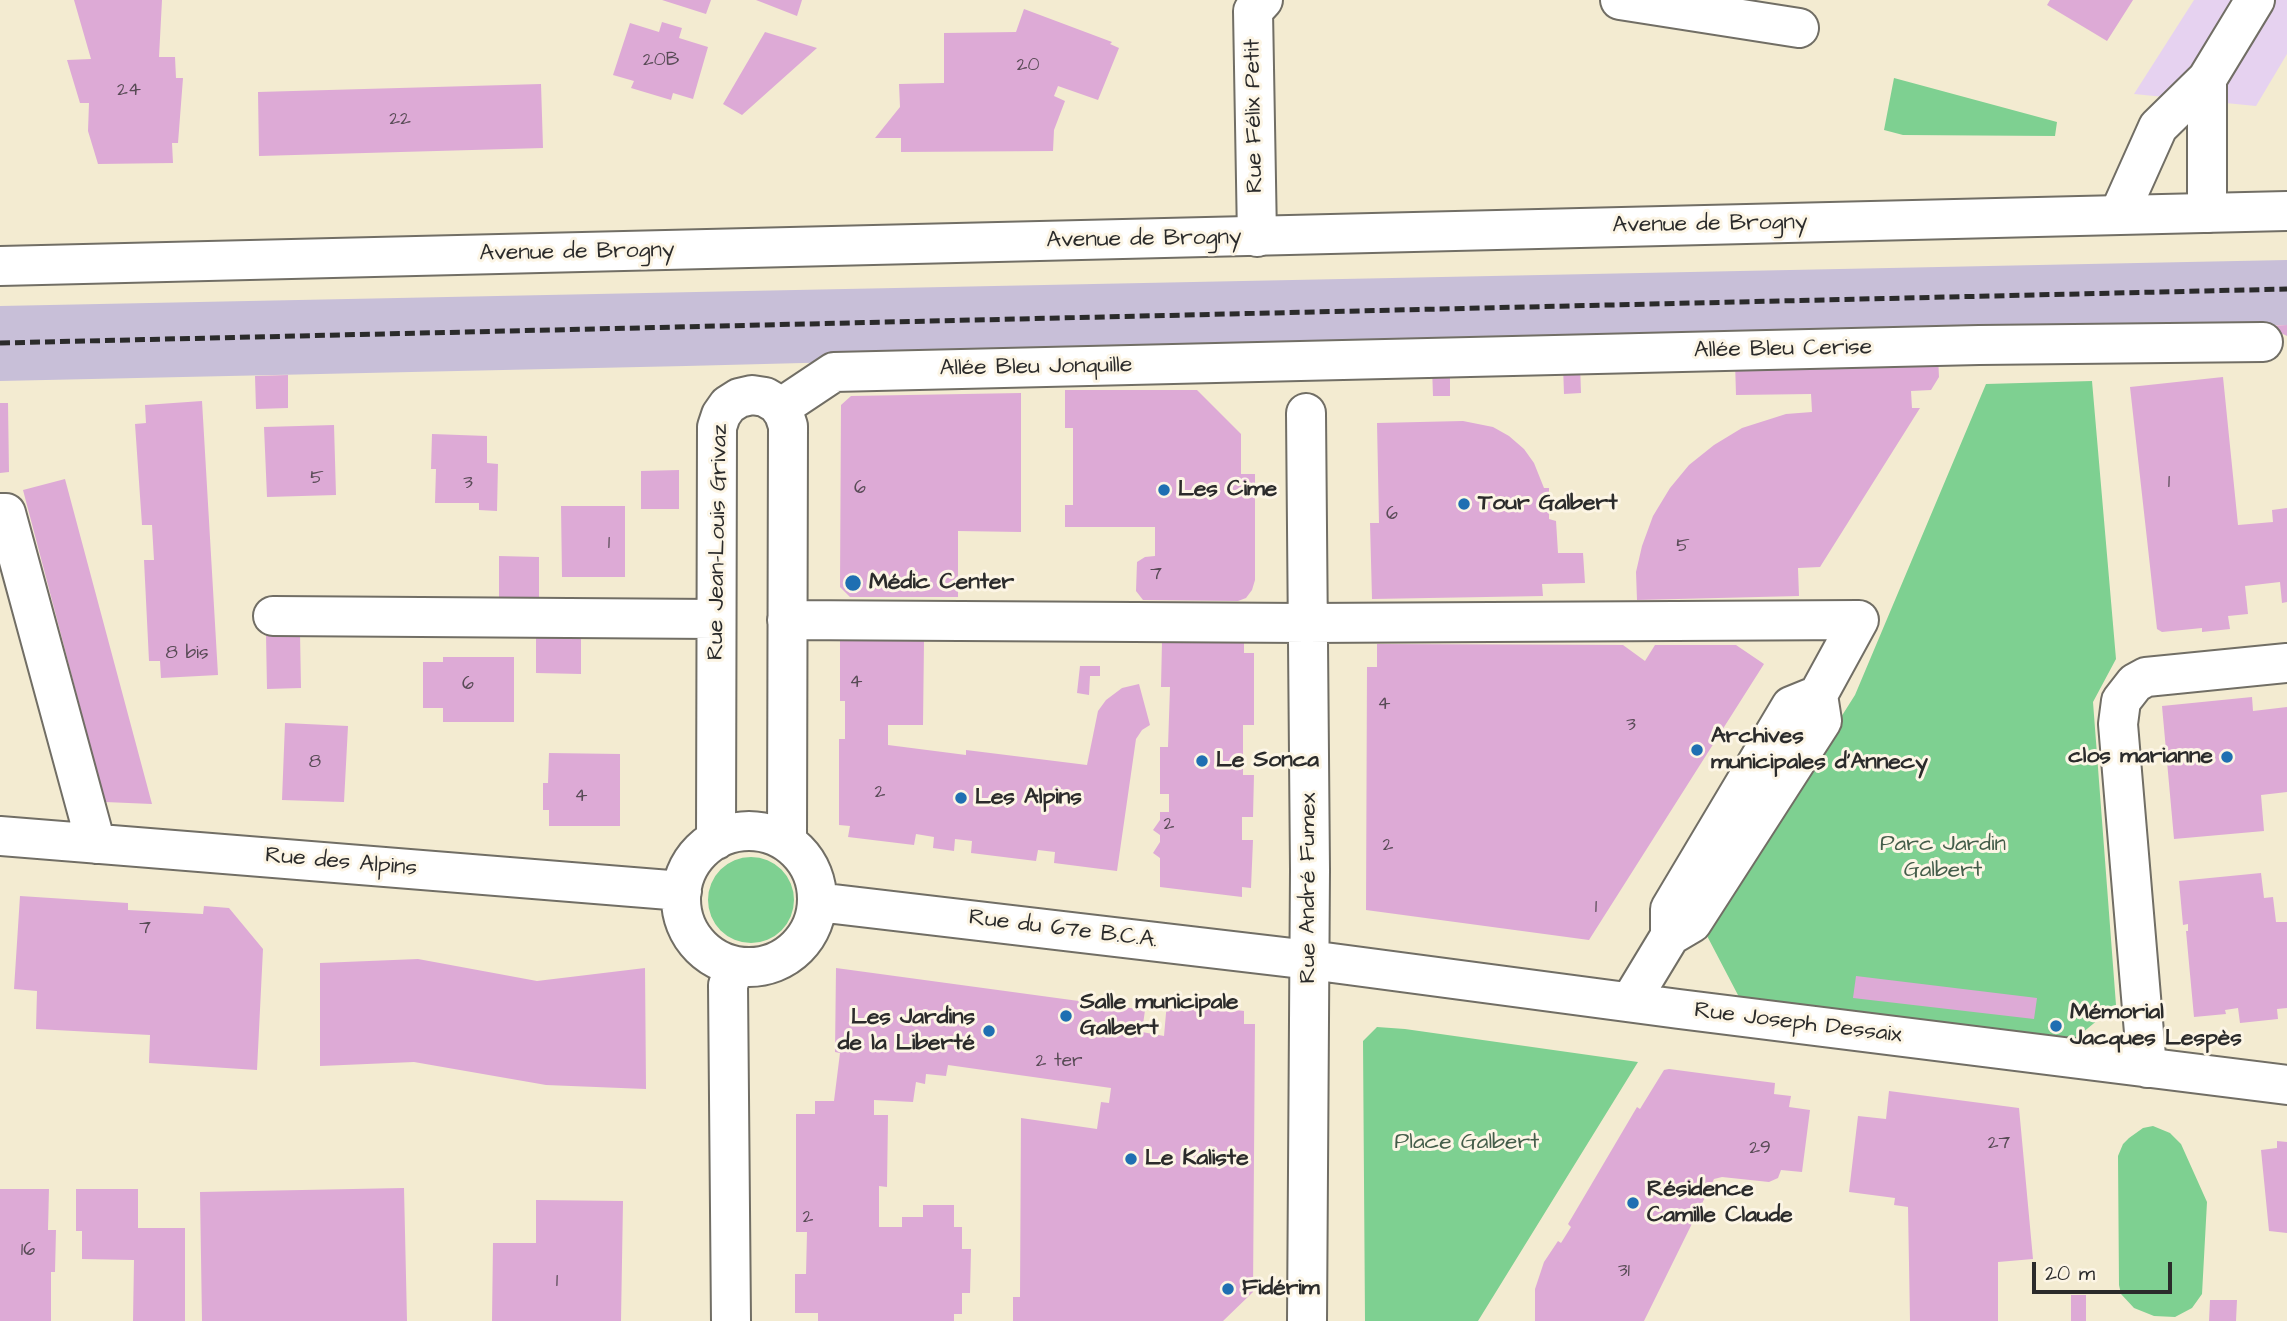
<!DOCTYPE html>
<meta charset="utf-8">
<style>
body{margin:0}
#map{position:relative;width:2287px;height:1321px;overflow:hidden;background:#f3ebd1;font-family:"Architects Daughter",sans-serif}
canvas{display:block}
.scale{position:absolute;left:2032px;top:1262px;width:140px;height:32px;box-sizing:border-box;border:4px solid #2b2b2b;border-top:0;padding-left:9px;font-size:21px;line-height:24px;white-space:nowrap;color:#2b2b2b;-webkit-text-stroke:5px #fcf5e5;paint-order:stroke}
</style>
<div id="map">
<canvas width="2287" height="1321"></canvas>
<div class="scale">20 m</div>
</div>
<script>
const g = document.querySelector('canvas').getContext('2d');
g.lineJoin = 'round';
function fillPath(path, color) { g.fillStyle = color; g.fill(path, 'evenodd'); }
const shape = rows => new Path2D(rows.map(r => 'M' + r).join(''));
function strokePath(path, color, width, dash) { g.strokeStyle = color; g.lineWidth = width; g.lineCap = dash ? 'butt' : 'round'; g.setLineDash(dash || []); g.stroke(path); }
function drawText(font, color, halo, rows, align = 'center') {
  g.font = font + ' "Architects Daughter",sans-serif'; g.lineWidth = 6; g.setLineDash([]); g.textBaseline = 'middle'; g.strokeStyle = halo; g.fillStyle = color; for (const [text, x, y, turn = 0] of rows) {
    g.save(); g.translate(x, y); g.rotate((+turn || 0) * Math.PI / 180); g.textAlign = isNaN(turn) ? turn : align; if (halo) g.strokeText(text, 0, 0); g.fillText(text, 0, 0); g.restore();
  }
}
fillPath(shape([
 [2194,0,2287,0,2287,54,2256,106,2134,94]
]), '#e6d2f0');
fillPath(shape([
 [2287,260,2287,325,686,366,0,381,0,306]
]), '#c8bfd8');
fillPath(shape([
 [1894,78,2057,122,2055,136,1903,135,1884,130],
 [2092,381,2116,659,2093,702,2116,1005,2076,1038,1739,997,1705,932,1855,695,1986,384],
 '708 900a43 43 0 1 1 86 0a43 43 0 1 1-86 0Z',
 [1377,1027,1405,1029,1638,1062,1478,1321,1365,1321,1363,1041],
 [2153,1126,2170,1133,2181,1144,2207,1202,2202,1294,2192,1308,2175,1317,2154,1316,2134,1308,2121,1294,2119,1285,2118,1156,2123,1144,2129,1138,2143,1128]
]), '#7ed091');
fillPath(shape([
 [74,0,162,0,159,57,175,57,176,78,183,78,178,143,172,143,173,163,98,164,88,131,89,103,80,103,67,60,91,59],
 [662,0,711,0,706,14],
 [756,0,802,0,797,16],
 [2050,0,2133,0,2107,41,2047,5],
 [1024,9,1112,42,1110,44,1119,48,1098,100,1058,86,1054,96,1065,101,1054,130,1053,151,901,152,901,138,875,138,900,107,899,84,944,83,944,33,1016,32],
 [662,22,682,28,679,38,708,47,693,99,673,93,671,100,631,88,634,81,613,75,630,23,659,32],
 [765,32,817,48,742,115,723,104],
 [541,84,543,148,259,156,258,92],
 [2287,325,2287,336,2267,326],
 [1938,356,1939,377,1931,390,1911,391,1912,408,1920,408,1820,567,1798,568,1799,596,1637,600,1636,572,1642,546,1653,516,1670,488,1689,465,1714,445,1742,428,1786,414,1812,412,1811,394,1736,395,1735,361],
 [1580,364,1581,393,1564,394,1563,365],
 [1432,367,1450,367,1450,396,1433,396],
 [288,375,288,408,256,409,255,376],
 [2223,377,2238,525,2273,522,2272,510,2287,508,2287,602,2282,603,2280,582,2245,586,2248,614,2228,616,2230,629,2202,632,2202,628,2162,632,2157,629,2130,387],
 [1065,390,1197,390,1241,434,1241,474,1255,474,1255,580,1252,590,1246,598,1238,601,1143,600,1136,591,1137,562,1145,557,1155,556,1155,527,1065,527,1065,505,1073,505,1073,428,1065,428],
 [1021,393,1021,532,958,531,958,597,850,597,840,587,841,405,851,396],
 [202,401,218,675,161,678,160,661,149,661,144,560,154,560,152,525,142,525,135,424,146,423,145,405],
 [0,403,8,403,9,472,0,473],
 [1463,421,1493,427,1509,436,1524,449,1534,463,1544,488,1549,488,1549,519,1556,521,1558,553,1583,553,1585,583,1542,584,1543,596,1372,599,1370,523,1379,523,1377,423],
 [334,425,336,495,267,497,264,427],
 [432,434,487,436,487,463,498,464,497,511,479,510,479,503,435,503,436,469,431,469],
 [679,470,679,509,641,509,641,471],
 [65,479,152,804,105,802,23,490],
 [561,506,625,506,625,577,562,577],
 [499,556,539,557,539,601,499,600],
 [536,632,581,633,581,674,536,673],
 [300,633,301,688,267,689,266,634],
 [840,641,924,641,923,725,888,725,888,745,966,755,966,750,1087,765,1098,711,1106,700,1122,688,1139,684,1150,725,1142,730,1136,739,1117,871,1054,863,1055,852,1038,850,1036,861,971,853,972,841,955,839,954,851,933,848,934,837,916,834,914,845,848,837,850,826,839,825,839,739,845,739,845,701,840,701],
 [1162,642,1244,642,1244,653,1254,653,1254,725,1243,725,1243,775,1254,775,1253,817,1242,817,1242,840,1253,840,1251,888,1242,887,1242,897,1160,887,1160,858,1153,853,1160,842,1160,835,1153,830,1160,820,1160,812,1169,812,1169,794,1160,794,1160,747,1168,747,1170,687,1161,687],
 [1377,644,1623,645,1645,661,1655,645,1736,645,1764,664,1589,940,1366,910,1367,667,1377,667],
 [443,657,514,657,514,722,443,722,443,708,423,708,423,662,443,662],
 [1080,666,1100,666,1100,676,1090,676,1089,695,1077,693],
 [2252,697,2253,711,2287,707,2287,792,2261,795,2264,831,2174,839,2162,706],
 [285,723,348,726,344,802,282,800],
 [549,753,620,754,620,826,549,826,549,810,543,810,543,783,548,783],
 [2261,873,2264,898,2273,897,2276,922,2287,922,2287,1008,2277,1009,2278,1019,2240,1023,2238,1008,2225,1010,2226,1014,2194,1017,2186,931,2188,931,2188,924,2183,925,2179,881],
 [20,896,128,903,128,910,203,914,204,906,229,908,263,949,257,1070,149,1063,150,1035,36,1029,37,991,14,989],
 [418,959,537,981,645,968,646,1089,546,1085,414,1062,320,1066,320,963],
 [836,968,1145,1010,1142,1032,1164,1036,1167,1002,1244,1011,1244,1024,1255,1024,1253,1292,1223,1321,1013,1321,1013,1297,1020,1297,1021,1118,1097,1129,1101,1102,1109,1103,1111,1088,948,1065,946,1076,926,1074,925,1084,916,1082,913,1102,874,1100,874,1115,888,1115,887,1187,879,1186,879,1227,902,1227,902,1217,923,1217,923,1205,954,1205,954,1227,962,1227,962,1249,971,1249,970,1293,962,1293,962,1314,954,1314,954,1321,818,1321,818,1313,795,1313,795,1274,806,1274,807,1232,796,1232,796,1114,815,1114,815,1101,834,1101,840,1053,835,1052],
 [1856,976,2037,998,2034,1019,1853,998],
 [1669,1069,1775,1083,1774,1094,1791,1096,1789,1107,1810,1110,1802,1172,1781,1170,1778,1178,1769,1182,1722,1177,1714,1179,1644,1321,1535,1321,1535,1289,1544,1262,1558,1241,1561,1243,1571,1227,1568,1224,1637,1107,1640,1109,1664,1070],
 [1889,1091,2019,1108,2033,1259,1998,1262,1998,1321,1910,1321,1908,1207,1894,1205,1895,1198,1849,1192,1858,1116,1886,1119],
 [2277,1141,2287,1142,2287,1233,2269,1231,2261,1150,2277,1148],
 [404,1188,407,1321,202,1321,200,1192],
 [0,1189,49,1189,48,1230,56,1230,55,1272,51,1272,51,1321,0,1321],
 [76,1189,138,1189,138,1228,185,1228,185,1321,133,1321,134,1260,82,1259,82,1231,76,1231],
 [536,1200,623,1201,621,1321,492,1321,493,1243,536,1243],
 [2071,1295,2086,1295,2086,1321,2071,1321],
 [2210,1300,2237,1300,2236,1321,2209,1321]
]), '#ddaad6');
const minor = shape([
 [1620,0,1799,28],
 [2207,79,2207,213],
 [2119,214,2158,127,2207,79,2255,0],
 [1257,237,1253,11,1263,0],
 [780,408,834,372,1979,345,2263,342],
 [1306,413,1310,870,1307,1321],
 [0,513,6,513,96,844],
 [273,616,716,619],
 [787,620,1307,623,1859,620,1818,695,1822,721,1692,923,1670,936,1630,1002],
 '681 899a68 68 0 1 1 136 0a68 68 0 1 1-136 0Z',
 [0,836,682,891],
 [716,840,717,427,721,415,728,405,739,398,752,395,765,397,777,404,784,414,788,426,787,842],
 [817,902,1310,960,1679,1009,2287,1085],
 [1670,932,1670,909,1791,706,1818,695],
 [2147,1068,2118,724,2121,701,2135,683,2146,677,2287,663],
 [731,1321,728,985,735,966]
]);
const major = shape([
 [0,266,2287,211]
]);
strokePath(minor, '#716e65', 42);
strokePath(major, '#716e65', 42);
strokePath(minor, '#fff', 38);
strokePath(major, '#fff', 38);
strokePath(shape([
 [0,343,2287,289]
]), '#2b2b2b', 5, [10, 5]);
for (const [x, y, r, color] of [
 [1164,490,7,"#1f6fb2"],
 [1464,504,7,"#1f6fb2"],
 [853,583,9,"#1f6fb2"],
 [1697,750,7,"#1f6fb2"],
 [2227,757,7,"#1f6fb2"],
 [1202,761,7,"#1f6fb2"],
 [961,798,7,"#1f6fb2"],
 [1066,1016,7,"#1f6fb2"],
 [2056,1026,7,"#1f6fb2"],
 [989,1031,7,"#1f6fb2"],
 [1131,1159,7,"#1f6fb2"],
 [1633,1203,7,"#1f6fb2"],
 [1228,1289,7,"#1f6fb2"]
]) { const dot = new Path2D(); dot.arc(x, y, r, 0, 2 * Math.PI); g.fillStyle = color; g.fill(dot); strokePath(dot, '#fcf5e5', 2.5); }
drawText('19px', '#584b56', null, [
 ["20B",661,61],
 ["20",1028,66],
 ["24",129,91],
 ["22",400,120],
 ["5",317,479],
 ["1",2169,483],
 ["3",468,484],
 ["6",860,489],
 ["6",1392,515],
 ["1",609,544],
 ["5",1683,547],
 ["7",1156,575],
 ["8 bis",187,654],
 ["4",856,683],
 ["6",468,685],
 ["4",1384,705],
 ["3",1631,726],
 ["8",315,763],
 ["2",880,793],
 ["4",581,797],
 ["2",1169,825],
 ["2",1388,846],
 ["1",1596,908],
 ["7",145,929],
 ["2 ter",1059,1062],
 ["27",1999,1144],
 ["29",1760,1149],
 ["2",808,1218],
 ["16",28,1251],
 ["31",1624,1272],
 ["1",557,1282]
]);
drawText('23px', '#2b2b2b', '#fcf5e5', [
 ["Rue Félix Petit",1255,116,-91],
 ["Avenue de Brogny",1710,225,-1],
 ["Avenue de Brogny",1144,240,-1],
 ["Avenue de Brogny",577,253,-1],
 ["Allée Bleu Cerise",1783,350,-1],
 ["Allée Bleu Jonquille",1036,368,-1],
 ["Rue Jean-Louis Grivaz",719,542,-89],
 ["Rue des Alpins",341,863,5],
 ["Rue André Fumex",1309,888,-90],
 ["Rue du 67e B.C.A.",1063,930,7],
 ["Rue Joseph Dessaix",1798,1024,7]
]);
drawText('bold 23px', '#2b2b2b', '#fcf5e5', [
 ["Les Cime",1178,490],
 ["Tour Galbert",1478,504],
 ["Médic Center",869,583],
 ["Archives",1711,737],
 ["municipales d'Annecy",1711,763],
 ["clos marianne",2213,757,"right"],
 ["Le Sonca",1216,761],
 ["Les Alpins",975,798],
 ["Salle municipale",1080,1003],
 ["Galbert",1080,1029],
 ["Mémorial",2070,1013],
 ["Jacques Lespès",2070,1039],
 ["Les Jardins",975,1018,"right"],
 ["de la Liberté",975,1044,"right"],
 ["Le Kaliste",1145,1159],
 ["Résidence",1647,1190],
 ["Camille Claude",1647,1216],
 ["Fidérim",1242,1289]
], 'left');
drawText('23px', '#445d4a', '#fcf5e5', [
 ["Parc Jardin",1943,845],
 ["Galbert",1943,871],
 ["Place Galbert",1467,1143]
]);
</script>
